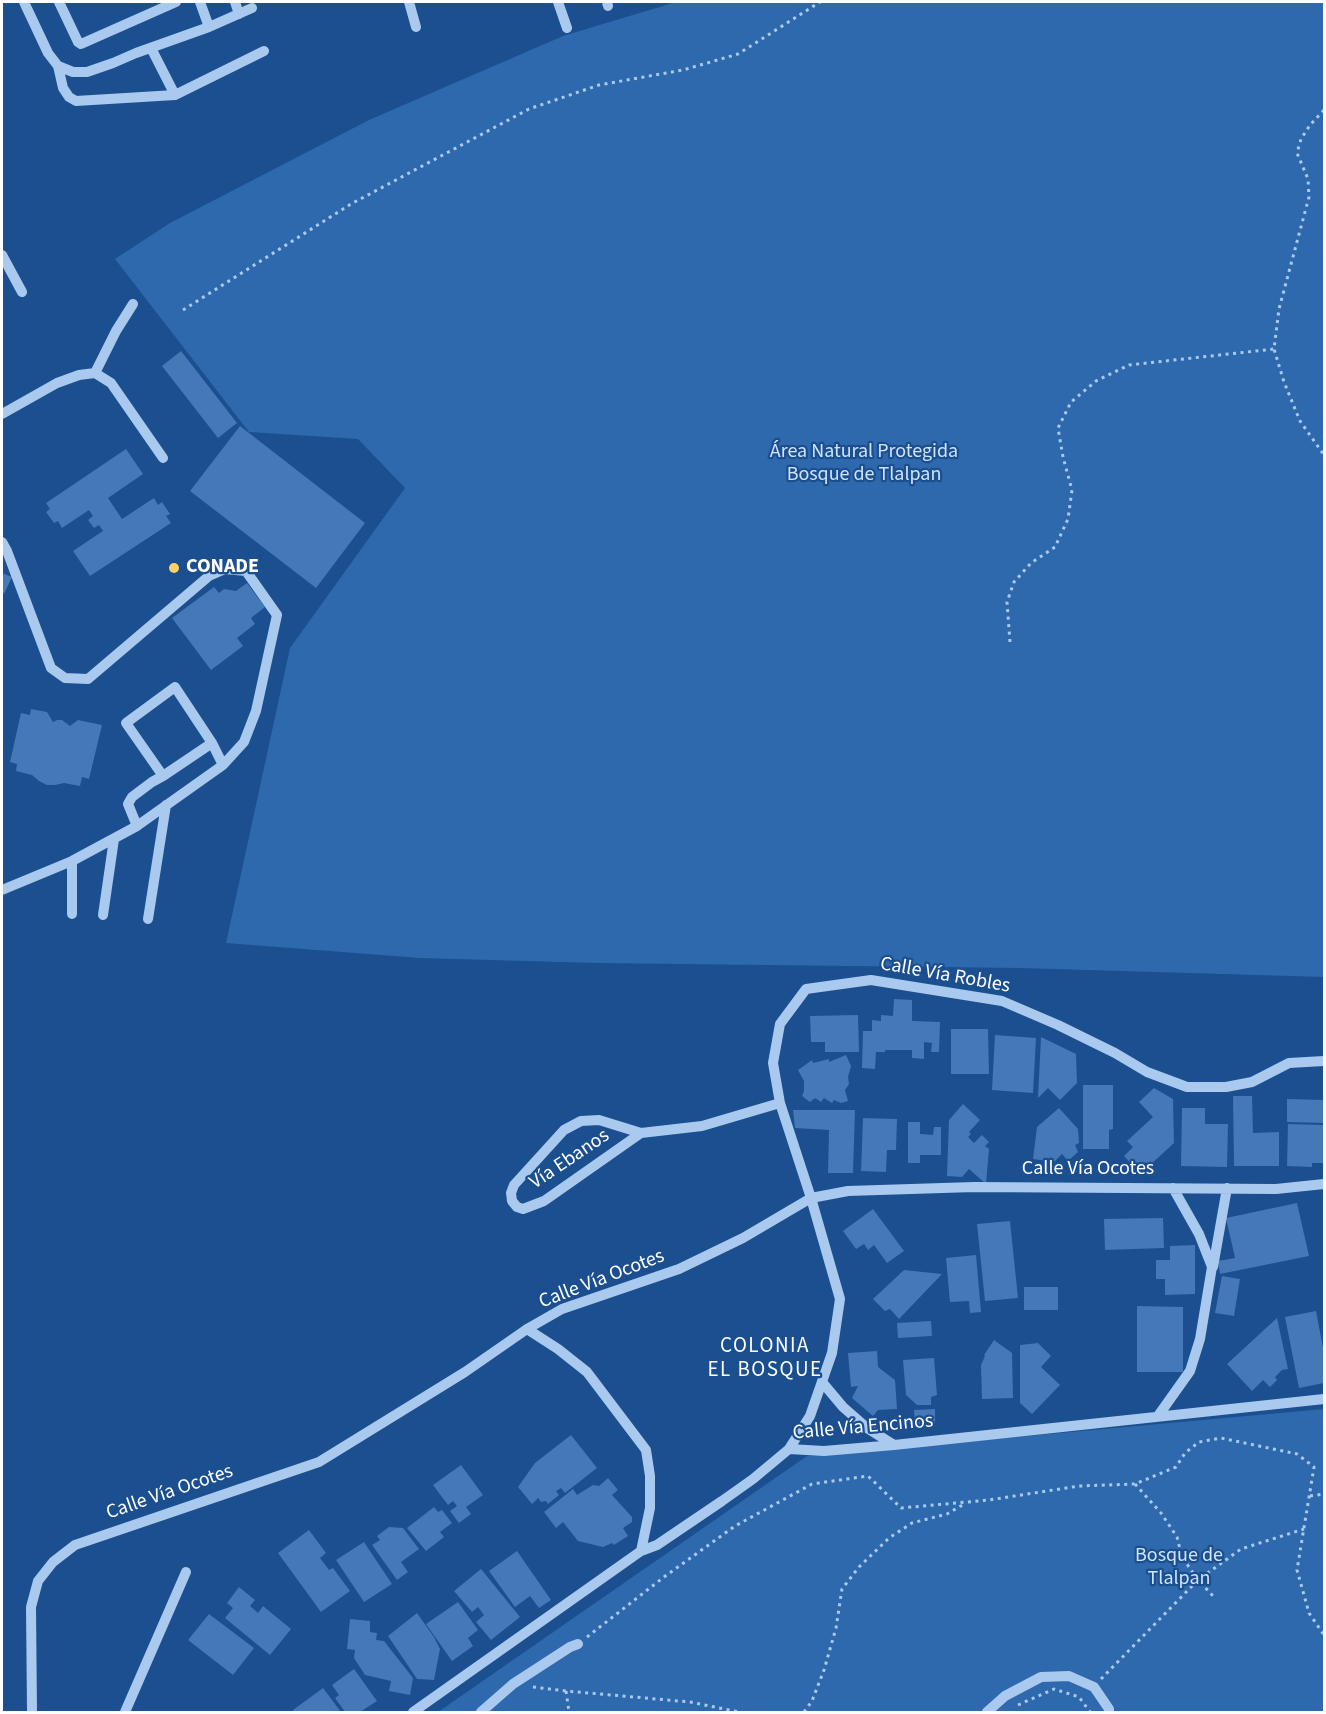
<!DOCTYPE html>
<meta charset="utf-8">
<style>
body{margin:0}
#map{position:relative;width:1326px;height:1714px;overflow:hidden;background:#1b4f8f;font-family:"Source Sans 3",sans-serif}
canvas{display:block}
.frame{position:absolute;inset:0;border:3px solid #fff;pointer-events:none}
</style>
<div id="map">
<canvas width="1326" height="1714"></canvas>
<div class="frame"></div>
</div>
<script>
const g = document.querySelector('canvas').getContext('2d');
g.lineJoin = 'round';
function fillPath(path, color) { g.fillStyle = color; g.fill(path, 'evenodd'); }
const shape = rows => new Path2D(rows.map(r => 'M' + r).join(''));
function strokePath(path, color, width, dash) { g.strokeStyle = color; g.lineWidth = width; g.lineCap = dash ? 'butt' : 'round'; g.setLineDash(dash || []); g.stroke(path); }
function drawText(font, color, halo, rows, align = 'center') {
  g.font = font + ' "Source Sans 3",sans-serif'; g.lineWidth = 4.5; g.setLineDash([]); g.textBaseline = 'middle'; g.strokeStyle = halo; g.fillStyle = color; for (const [text, x, y, turn = 0] of rows) {
    g.save(); g.translate(x, y); g.rotate((+turn || 0) * Math.PI / 180); g.textAlign = isNaN(turn) ? turn : align; if (halo) g.strokeText(text, 0, 0); g.fillText(text, 0, 0); g.restore();
  }
}
fillPath(shape([
 [676,2,1324,2,1324,977,1020,968,596,963,420,958,226,943,290,648,405,488,358,439,249,432,115,259,170,223,369,120,563,36],
 [1324,1409,1324,1712,438,1712,807,1456]
]), '#2e69ad');
fillPath(shape([
 [181,351,237,423,218,438,162,366],
 [240,426,365,523,316,588,190,491],
 [126,449,143,474,108,498,122,519,154,498,158,505,162,502,170,514,166,516,171,523,90,576,73,551,103,531,99,525,94,528,88,520,93,516,89,510,62,528,58,521,54,523,46,512,50,509,46,503],
 [2,573,12,577,4,594,2,593],
 [247,583,265,607,251,618,255,624,237,638,243,646,211,670,172,618,214,587,219,593,224,589,236,591],
 [31,709,47,712,53,722,57,720,62,720,70,726,78,720,102,725,89,779,82,777,80,786,64,783,55,785,47,785,39,781,32,775,16,771,17,764,10,762,21,713,30,715],
 [894,999,912,1000,912,1021,940,1022,939,1052,931,1052,932,1043,924,1042,924,1059,912,1058,912,1050,885,1050,885,1052,876,1052,875,1069,862,1068,863,1031,872,1031,872,1020,881,1021,881,1015,893,1016],
 [858,1015,859,1052,825,1052,825,1042,811,1042,810,1016],
 [951,1029,988,1029,989,1074,951,1074],
 [995,1035,1036,1038,1033,1093,992,1090],
 [1041,1037,1076,1054,1077,1083,1060,1100,1048,1088,1038,1098],
 [846,1055,851,1066,848,1077,849,1084,845,1090,848,1101,841,1103,834,1100,832,1103,824,1098,821,1102,815,1098,810,1102,802,1096,804,1091,804,1081,798,1070,812,1060,813,1063,829,1059,829,1062],
 [1083,1085,1113,1085,1113,1129,1109,1130,1109,1149,1083,1149],
 [1154,1088,1173,1099,1174,1143,1149,1166,1145,1162,1137,1170,1124,1156,1133,1147,1127,1141,1153,1117,1139,1102],
 [1233,1096,1252,1096,1253,1133,1279,1132,1279,1166,1234,1166],
 [1287,1099,1324,1100,1324,1123,1287,1122],
 [963,1104,980,1120,969,1132,971,1134,968,1137,974,1143,982,1135,989,1142,985,1146,989,1149,986,1184,969,1169,962,1177,947,1176,949,1120],
 [1059,1108,1078,1129,1079,1143,1075,1145,1078,1152,1068,1161,1062,1154,1054,1162,1033,1159,1037,1127],
 [1182,1108,1205,1108,1205,1124,1228,1124,1227,1167,1181,1166],
 [793,1110,855,1110,853,1173,828,1173,829,1130,795,1128],
 [863,1118,897,1119,896,1150,887,1150,886,1172,861,1171],
 [908,1122,920,1122,920,1134,933,1135,934,1127,941,1127,941,1155,920,1155,920,1163,908,1163],
 [1288,1124,1324,1125,1324,1163,1312,1163,1312,1167,1287,1166],
 [1297,1203,1309,1256,1220,1274,1218,1261,1235,1258,1226,1218],
 [873,1209,904,1251,887,1263,874,1245,868,1250,864,1244,856,1249,843,1231],
 [1163,1218,1164,1248,1105,1250,1104,1219],
 [1010,1221,1018,1298,985,1301,977,1224],
 [1195,1245,1195,1294,1165,1295,1165,1279,1156,1279,1156,1260,1170,1260,1170,1246],
 [976,1255,981,1312,970,1313,969,1301,950,1302,946,1258],
 [904,1270,942,1274,899,1319,890,1309,885,1311,873,1299],
 [1222,1276,1240,1279,1234,1316,1215,1313],
 [1024,1287,1058,1287,1058,1310,1024,1310],
 [1137,1306,1183,1307,1183,1372,1137,1372],
 [1316,1311,1324,1353,1324,1383,1299,1388,1285,1317],
 [1277,1318,1288,1369,1282,1370,1275,1377,1277,1380,1270,1387,1263,1380,1252,1391,1227,1364],
 [931,1321,932,1336,898,1338,897,1323],
 [994,1340,1012,1353,1013,1398,982,1399,981,1365,985,1356,984,1355],
 [1038,1343,1051,1356,1041,1367,1060,1385,1032,1414,1020,1403,1020,1345],
 [877,1351,878,1367,895,1380,897,1409,878,1410,873,1416,852,1398,858,1386,851,1387,848,1353],
 [934,1358,937,1395,931,1397,931,1405,917,1405,906,1395,903,1360],
 [935,1409,935,1426,915,1426,914,1410],
 [571,1435,597,1468,565,1493,561,1488,556,1491,559,1495,548,1504,546,1501,541,1502,538,1498,532,1504,518,1487,535,1463],
 [461,1465,483,1495,466,1507,471,1514,459,1523,450,1511,457,1506,453,1501,448,1505,433,1485],
 [608,1478,618,1490,612,1495,632,1517,632,1522,623,1528,628,1536,614,1545,612,1543,603,1547,578,1541,563,1522,556,1528,544,1512,573,1489,577,1495,593,1485,599,1486],
 [434,1507,438,1512,442,1510,452,1523,440,1532,444,1537,426,1551,407,1528],
 [389,1527,403,1528,419,1549,401,1562,408,1572,397,1580,372,1545,380,1540,377,1536],
 [309,1530,326,1553,320,1558,329,1570,333,1568,350,1591,321,1612,278,1553],
 [364,1542,392,1584,364,1602,336,1560],
 [517,1551,551,1600,539,1608,530,1596,515,1607,489,1571],
 [481,1569,520,1617,491,1640,476,1622,484,1615,478,1607,472,1612,454,1591],
 [239,1587,255,1600,250,1606,258,1613,263,1606,291,1629,270,1655,225,1618,233,1608,227,1603],
 [458,1602,478,1630,468,1638,473,1646,452,1661,426,1624],
 [417,1613,434,1637,440,1649,434,1680,417,1679,388,1636],
 [209,1614,254,1648,233,1675,188,1640],
 [350,1619,370,1621,370,1632,377,1633,376,1640,384,1641,413,1678,410,1695,389,1691,391,1681,365,1675,354,1658,355,1650,347,1649],
 [354,1669,377,1701,360,1712,345,1712,335,1698,339,1695,332,1685],
 [323,1688,341,1712,295,1712,293,1710]
]), '#4478b7');
strokePath(shape([
 [1324,110,1310,125,1301,139,1297,153,1308,179,1309,197,1279,309,1274,349,1284,382,1300,421,1324,455],
 [183,310,351,204,529,109,599,85,683,70,738,54,820,2],
 [1010,642,1007,602,1014,582,1031,563,1055,547,1068,519,1072,490,1063,457,1058,428,1071,402,1096,381,1129,365,1274,349],
 [1135,1484,1161,1513,1177,1537,1182,1557,1198,1580,1216,1599],
 [1310,1496,1324,1494],
 [587,1637,664,1577,735,1526,812,1484,868,1476,901,1508,989,1500,1079,1486,1135,1484,1176,1467,1185,1453,1199,1442,1221,1438,1297,1454,1314,1467,1297,1570,1309,1613,1324,1635],
 [1101,1679,1198,1580,1241,1549,1304,1529],
 [533,1687,566,1691,690,1702,739,1712],
 [566,1691,569,1712],
 [1018,1705,1054,1689,1079,1697,1090,1712],
 [804,1712,812,1701,824,1670,836,1628,842,1589,859,1567,889,1538,912,1523,947,1514,966,1503]
]), '#a9c9ee', 3, [3, 4.5]);
strokePath(shape([
 [24,2,48,53,58,66,73,72,87,72,113,63,136,53,209,27,252,8],
 [59,2,78,42,81,44,176,2],
 [200,2,209,27],
 [235,2,239,14],
 [409,2,416,27],
 [558,2,567,28],
 [607,2,608,6],
 [151,48,175,95,264,51],
 [58,66,63,88,69,97,76,101,175,95],
 [2,255,22,292],
 [95,373,116,331,133,304],
 [2,414,57,383,79,375,95,373,111,383,163,458],
 [2,542,7,551,51,668,65,678,88,679,209,576,225,569,246,571,277,615,256,711,244,742,223,765,137,826,72,861,2,890],
 [163,776,212,743],
 [137,826,128,804,132,797,152,782,163,776,126,723,175,687,212,743,223,765],
 [72,914,72,861],
 [103,915,114,839],
 [148,919,166,805],
 [641,1133,544,1201,523,1209,517,1207,512,1201,511,1193,514,1185,564,1130,581,1121,599,1120,641,1133,702,1126,780,1103],
 [1213,1267,1227,1188],
 [527,1329,558,1349,587,1372,646,1450,650,1476,650,1508,641,1551],
 [822,1382,843,1407,867,1428,894,1445],
 [1158,1416,1190,1371,1200,1339,1212,1267,1199,1234,1173,1188],
 [789,1449,810,1416,832,1353,840,1299,811,1198,780,1103,773,1063,780,1024,806,989,871,980,1002,1001,1058,1025,1115,1053,1147,1072,1187,1087,1226,1087,1252,1082,1289,1063,1324,1061],
 [32,1712,31,1607,38,1581,53,1562,75,1545,319,1462,465,1372,527,1329,562,1309,679,1269,743,1238,811,1198,848,1191,974,1187,1276,1189,1324,1184],
 [125,1712,186,1572],
 [413,1712,641,1551,657,1545,722,1501,753,1479,789,1449,824,1451,894,1445,1324,1399],
 [481,1712,513,1684,570,1647,578,1644],
 [987,1712,1005,1696,1041,1677,1069,1676,1094,1687,1109,1709,1109,1712]
]), '#a9c9ee', 10);
for (const [x, y, r, color] of [
 [174,568,6,"#ffd166"]
]) { const dot = new Path2D(); dot.arc(x, y, r, 0, 2 * Math.PI); g.fillStyle = color; g.fill(dot); strokePath(dot, '#1b4f8f', 2); }
drawText('20px', '#cfe3fa', '#1b4f8f', [
 ["Área Natural Protegida",864,453],
 ["Bosque de Tlalpan",864,476],
 ["Bosque de",1179,1557],
 ["Tlalpan",1179,1580]
]);
drawText('bold 20px', '#fff', '#1b4f8f', [
 ["CONADE",186,568]
], 'left');
drawText('20px', '#fff', '#1b4f8f', [
 ["Calle Vía Robles",945,976,10],
 ["Vía Ebanos",570,1160,-34],
 ["Calle Vía Ocotes",1088,1170],
 ["Calle Vía Ocotes",602,1280,-21],
 ["Calle Vía Encinos",863,1428,-5],
 ["Calle Vía Ocotes",170,1493,-19]
]);
g.letterSpacing = '1.5px';
drawText('21px', '#fff', '#1b4f8f', [
 ["COLONIA",765,1347],
 ["EL BOSQUE",765,1371]
]);
g.letterSpacing = '0px';
</script>
